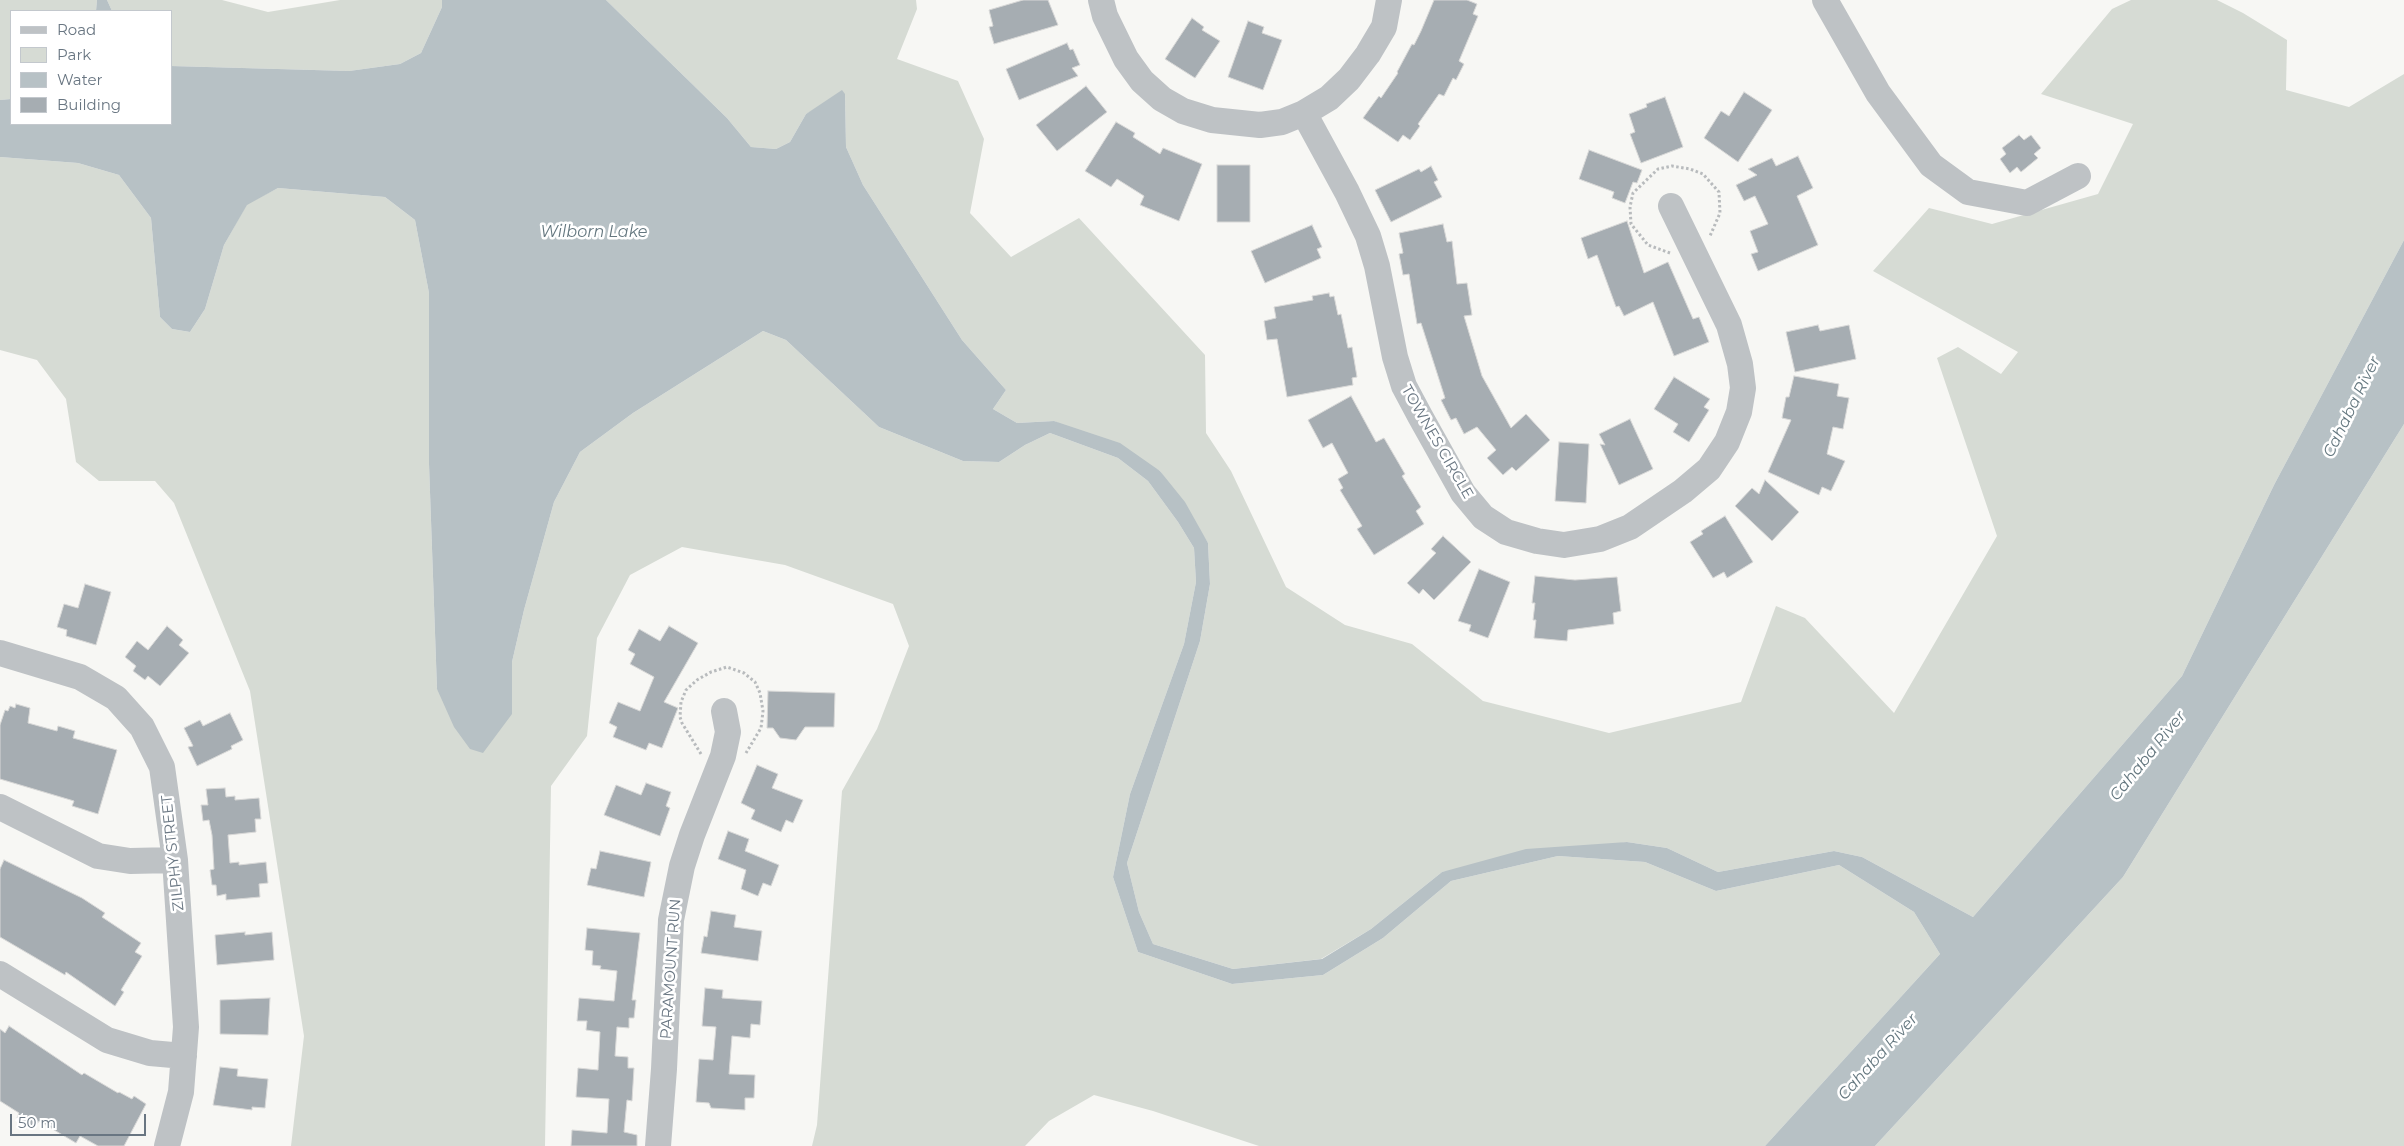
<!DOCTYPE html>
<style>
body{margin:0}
#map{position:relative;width:2404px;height:1146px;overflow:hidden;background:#f7f7f4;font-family:Montserrat,sans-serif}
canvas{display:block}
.legend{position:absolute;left:10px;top:10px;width:162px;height:115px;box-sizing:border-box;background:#fff;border:1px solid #c3c8cd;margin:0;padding:6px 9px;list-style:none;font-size:15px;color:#697682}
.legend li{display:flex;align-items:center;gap:10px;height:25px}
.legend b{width:25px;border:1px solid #c3c8cd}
.scale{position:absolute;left:10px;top:1114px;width:136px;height:22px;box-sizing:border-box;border:2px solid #697682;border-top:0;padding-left:6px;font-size:15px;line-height:18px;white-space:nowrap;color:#697682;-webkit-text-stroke:4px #fff;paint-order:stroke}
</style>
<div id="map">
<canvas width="2404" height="1146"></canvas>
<ul class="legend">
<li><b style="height:6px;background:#bec2c5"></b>Road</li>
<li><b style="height:14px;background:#d6dbd4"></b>Park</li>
<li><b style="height:14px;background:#b7c1c5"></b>Water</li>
<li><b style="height:14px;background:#a6adb2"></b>Building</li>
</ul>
<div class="scale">50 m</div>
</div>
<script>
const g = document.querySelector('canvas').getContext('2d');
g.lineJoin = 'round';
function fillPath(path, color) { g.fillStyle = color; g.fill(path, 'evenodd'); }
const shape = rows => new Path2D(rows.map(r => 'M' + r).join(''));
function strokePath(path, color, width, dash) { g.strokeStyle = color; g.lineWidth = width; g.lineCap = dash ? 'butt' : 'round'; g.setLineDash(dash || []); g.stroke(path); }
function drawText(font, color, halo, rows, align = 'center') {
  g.font = font + ' Montserrat,sans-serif'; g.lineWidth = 5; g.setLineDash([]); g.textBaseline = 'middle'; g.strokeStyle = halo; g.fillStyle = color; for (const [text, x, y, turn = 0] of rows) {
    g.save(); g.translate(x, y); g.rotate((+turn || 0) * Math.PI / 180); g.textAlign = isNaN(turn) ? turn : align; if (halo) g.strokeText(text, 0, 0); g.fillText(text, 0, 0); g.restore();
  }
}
fillPath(shape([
 [0,0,97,0,96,11,11,11,11,99,0,100],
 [107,0,222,0,268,12,340,0,442,0,442,7,421,53,400,64,349,71,171,66,171,11,112,11],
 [606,0,916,0,917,9,897,59,958,81,984,139,970,213,1011,257,1079,218,1205,355,1206,433,1231,471,1286,587,1345,625,1412,644,1483,701,1609,733,1741,702,1776,606,1805,618,1894,713,1997,536,1937,358,1958,347,2001,374,2018,352,1873,271,1929,208,1992,224,2098,194,2133,124,2041,94,2112,9,2131,0,2217,0,2243,13,2287,40,2286,90,2349,107,2404,74,2404,240,2274,485,2182,676,1973,917,1862,857,1834,851,1718,872,1667,848,1627,842,1442,872,1371,929,1321,959,1233,969,1153,944,1139,912,1127,863,1200,641,1210,584,1208,543,1160,471,1054,421,1017,423,993,409,1006,390,962,340,863,185,846,147,845,94,806,114,790,142,776,149,751,147,727,118],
 [0,157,78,163,119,175,151,218,160,317,172,329,190,332,205,309,224,245,247,204,278,188,385,197,415,220,429,293,429,464,437,689,512,714,512,662,524,610,554,502,580,452,633,413,763,331,786,340,879,427,963,461,999,462,1025,445,1050,433,1118,458,1148,481,1178,522,1194,548,1196,582,1184,644,1130,794,1113,877,1138,952,1232,984,1323,975,1383,938,1451,881,1558,856,1645,862,1716,891,1839,865,1914,912,1940,954,1765,1146,1259,1146,1153,1111,1094,1095,1049,1121,1025,1146,812,1146,817,1125,842,791,877,729,909,646,893,604,785,565,682,547,630,575,597,638,587,736,551,786,545,1146,291,1146,304,1036,250,691,174,503,155,481,99,481,76,462,66,399,37,360,0,350],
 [2404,424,2404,1146,1875,1146,2123,877]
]), '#d6dbd4');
fillPath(shape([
 [97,0,107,0,112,11,96,11],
 [442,0,606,0,727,118,751,147,776,149,790,142,806,114,842,90,845,94,846,147,863,185,962,340,1006,390,993,409,1017,423,1054,421,1120,443,1160,471,1185,502,1208,543,1210,584,1200,641,1127,863,1139,912,1153,944,1233,969,1322,959,1371,929,1442,872,1526,849,1627,842,1667,848,1718,872,1834,851,1862,857,1973,917,2182,676,2274,485,2404,240,2404,424,2123,877,1875,1146,1765,1146,1940,954,1914,912,1839,865,1716,891,1645,862,1558,856,1451,881,1383,938,1323,975,1232,984,1138,952,1113,877,1130,794,1184,644,1196,582,1194,548,1178,522,1148,481,1118,458,1050,433,1025,445,999,462,963,461,879,427,786,340,763,331,633,413,580,452,554,502,524,610,512,662,512,714,483,753,470,749,454,727,437,689,429,464,429,293,415,220,385,197,278,188,247,205,224,245,205,309,190,332,172,329,160,317,151,218,119,175,78,163,0,157,0,100,11,99,11,124,171,124,171,66,349,71,400,64,421,53,442,7]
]), '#b7c1c5');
const building = shape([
 [1023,0,1048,0,1058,25,994,44,989,27,993,26,989,10,1023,0],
 [1434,0,1467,0,1477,4,1473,14,1478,16,1459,61,1464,64,1456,80,1453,78,1444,96,1439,94,1418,124,1420,126,1410,140,1403,135,1398,142,1363,118,1379,96,1381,98,1398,73,1397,72,1412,44,1414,45,1421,31,1434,0],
 [1192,18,1204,27,1202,30,1220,41,1195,78,1165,59,1192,18],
 [1248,21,1264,27,1262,33,1282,40,1263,90,1228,77,1248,21],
 [1067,43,1070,50,1073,49,1080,65,1072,68,1078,76,1019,100,1006,69,1067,43],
 [1086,86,1107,112,1057,151,1036,125,1086,86],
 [1744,92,1772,110,1738,162,1704,138,1721,111,1729,116,1744,92],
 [1665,97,1683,147,1641,163,1630,134,1635,132,1629,114,1647,107,1646,104,1665,97],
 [1116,122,1135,133,1133,137,1160,154,1163,148,1202,164,1179,221,1140,205,1144,196,1117,179,1111,187,1085,171,1116,122],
 [2019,135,2024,140,2031,135,2041,148,2034,154,2038,158,2021,172,2017,167,2010,173,2000,159,2006,154,2002,148,2019,135],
 [1589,150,1642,170,1637,183,1633,182,1625,203,1612,198,1614,192,1579,179,1589,150],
 [1798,156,1813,188,1797,196,1818,245,1758,271,1751,254,1758,252,1750,231,1768,224,1755,196,1744,201,1736,185,1757,175,1748,169,1772,158,1776,166,1798,156],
 [1217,165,1250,165,1250,222,1217,222,1217,165],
 [1431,166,1438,180,1434,182,1442,197,1391,222,1375,190,1419,169,1421,172,1431,166],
 [1627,221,1644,273,1668,262,1693,319,1699,317,1709,342,1674,356,1653,302,1624,316,1619,306,1616,307,1597,255,1588,259,1581,238,1627,221],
 [1443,224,1447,242,1452,241,1457,284,1467,283,1472,315,1464,316,1482,376,1511,428,1526,414,1550,440,1516,471,1512,467,1503,475,1487,458,1496,450,1477,427,1464,434,1456,418,1451,420,1441,400,1445,398,1421,323,1417,324,1409,274,1403,275,1399,254,1403,253,1399,233,1443,224],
 [1312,225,1322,247,1317,249,1321,258,1265,283,1251,251,1312,225],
 [1329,293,1330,297,1334,296,1338,315,1341,314,1348,348,1352,347,1357,377,1352,378,1353,385,1287,397,1277,339,1267,340,1264,321,1276,318,1274,307,1313,300,1312,296,1329,293],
 [1818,325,1820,331,1849,325,1856,359,1795,372,1786,332,1818,325],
 [1794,376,1839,384,1837,396,1849,398,1843,429,1833,427,1827,454,1845,461,1831,491,1822,487,1819,495,1768,472,1791,420,1782,418,1786,397,1789,397,1794,376],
 [1674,377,1710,399,1704,407,1709,410,1689,442,1673,432,1678,424,1654,409,1674,377],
 [1351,396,1376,442,1384,438,1405,474,1402,476,1421,507,1416,511,1424,524,1374,555,1357,529,1362,526,1340,490,1343,488,1338,479,1348,473,1332,443,1323,448,1308,420,1351,396],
 [1630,419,1653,469,1619,485,1600,444,1605,445,1599,434,1630,419],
 [1559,442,1589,444,1586,503,1555,501,1559,442],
 [1765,480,1799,512,1772,541,1735,506,1752,488,1759,494,1765,480],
 [1725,516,1753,562,1727,578,1724,572,1713,578,1690,542,1703,534,1701,531,1725,516],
 [1443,536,1471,562,1434,600,1423,589,1419,594,1407,583,1436,553,1431,549,1443,536],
 [1479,569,1510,582,1488,638,1469,631,1471,625,1458,621,1479,569],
 [1535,576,1575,580,1617,577,1621,611,1613,613,1614,624,1568,630,1567,641,1534,638,1536,620,1533,620,1535,603,1532,603,1535,576],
 [85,584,111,592,96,645,66,636,67,630,57,627,64,604,78,608,85,584],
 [167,626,183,640,179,645,189,653,160,686,148,676,145,680,133,671,136,666,125,657,137,641,148,650,167,626],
 [669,626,698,643,664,702,678,708,662,748,649,743,646,750,613,737,617,727,609,723,618,702,640,711,654,677,630,664,635,654,628,650,639,629,660,641,669,626],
 [768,691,835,693,834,727,805,727,796,740,780,738,773,728,767,728,768,691],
 [16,704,30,708,28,723,57,731,58,726,75,731,73,738,117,750,98,814,72,806,74,801,0,779,0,725,5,710,8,711,10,706,15,708,16,704],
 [230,713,243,740,231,746,232,749,197,766,188,747,193,746,184,728,200,720,203,726,230,713],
 [757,765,778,774,772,788,803,800,793,823,786,820,781,832,751,819,755,810,741,803,757,765],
 [646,783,671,792,666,806,670,808,660,836,604,815,616,785,641,795,646,783],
 [225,788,226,797,235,796,235,800,259,798,261,819,255,819,256,832,228,835,230,863,239,862,239,865,266,862,268,883,259,884,260,897,226,900,226,894,217,896,216,885,212,885,210,870,214,869,212,835,209,820,203,821,201,805,208,805,206,789,225,788],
 [728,831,749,839,745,851,779,865,771,886,763,883,758,896,741,889,746,870,718,859,728,831],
 [600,851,651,862,644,897,587,885,591,868,596,869,600,851],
 [4,860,82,898,105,913,102,917,141,943,135,952,142,956,121,990,124,992,115,1006,66,972,65,975,0,937,0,869,4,860],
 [711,911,736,915,734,927,762,931,758,961,701,953,704,936,707,937,711,911],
 [587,928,640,933,632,1000,636,1000,634,1018,629,1018,629,1028,617,1027,615,1056,628,1057,628,1068,634,1068,632,1101,627,1100,624,1132,637,1135,637,1146,571,1146,572,1130,607,1133,609,1099,576,1097,578,1068,598,1070,600,1032,586,1030,587,1021,577,1021,579,998,614,1001,617,971,600,969,601,966,592,965,593,951,585,950,587,928],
 [245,932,245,935,272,932,274,960,217,965,215,935,245,932],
 [705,988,723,990,722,998,762,1001,760,1025,751,1024,750,1038,732,1036,729,1074,755,1075,754,1098,745,1098,745,1110,711,1108,709,1103,696,1102,699,1059,713,1060,716,1027,702,1026,705,988],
 [270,998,268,1035,220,1034,220,1000,270,998],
 [9,1026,82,1075,84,1073,118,1093,119,1092,132,1099,134,1096,146,1104,124,1146,98,1146,80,1136,76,1143,39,1121,34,1129,17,1118,19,1113,0,1101,0,1029,5,1033,9,1026],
 [220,1067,238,1069,237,1076,268,1079,265,1108,252,1107,252,1110,213,1105,220,1067]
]);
fillPath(building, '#a6adb2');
strokePath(building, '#d8d8d7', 1);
strokePath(shape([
 [1670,253,1648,245,1631,224,1630,207,1633,193,1658,169,1672,166,1690,169,1703,174,1719,192,1720,213,1710,236],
 [701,754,682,723,680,717,681,702,686,690,697,680,711,672,727,667,744,673,755,682,760,693,763,711,761,728,746,753]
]), '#b8bbbd', 3, [2.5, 2.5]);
strokePath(shape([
 [1101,0,1105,16,1126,59,1142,81,1162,99,1183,111,1212,120,1260,125,1282,122,1304,113,1329,98,1349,79,1368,54,1384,27,1389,0],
 [1825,0,1878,93,1931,165,1968,192,2027,203,2078,176],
 [1304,113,1347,192,1368,236,1377,266,1395,357,1404,386,1420,416,1463,493,1483,517,1506,532,1537,541,1564,545,1600,539,1630,527,1683,491,1709,469,1727,442,1739,412,1743,388,1740,364,1729,325,1671,206],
 [0,653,80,677,116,698,142,727,162,767,175,860,186,1027,181,1092,167,1146],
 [0,807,98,856,130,861,175,860],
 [0,974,107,1040,150,1053,184,1056],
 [658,1146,664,1069,671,920,682,866,692,835,723,756,728,732,724,711]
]), '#bec2c5', 26);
drawText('15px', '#697682', '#fff', [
 ["TOWNES CIRCLE",1437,442,60],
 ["ZILPHY STREET",173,853,-96],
 ["PARAMOUNT RUN",671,969,-86]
]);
drawText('italic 16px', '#64777f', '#fff', [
 ["Wilborn Lake",594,232],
 ["Cahaba River",2352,407,-64],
 ["Cahaba River",2148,756,-51],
 ["Cahaba River",1878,1057,-48]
]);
</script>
